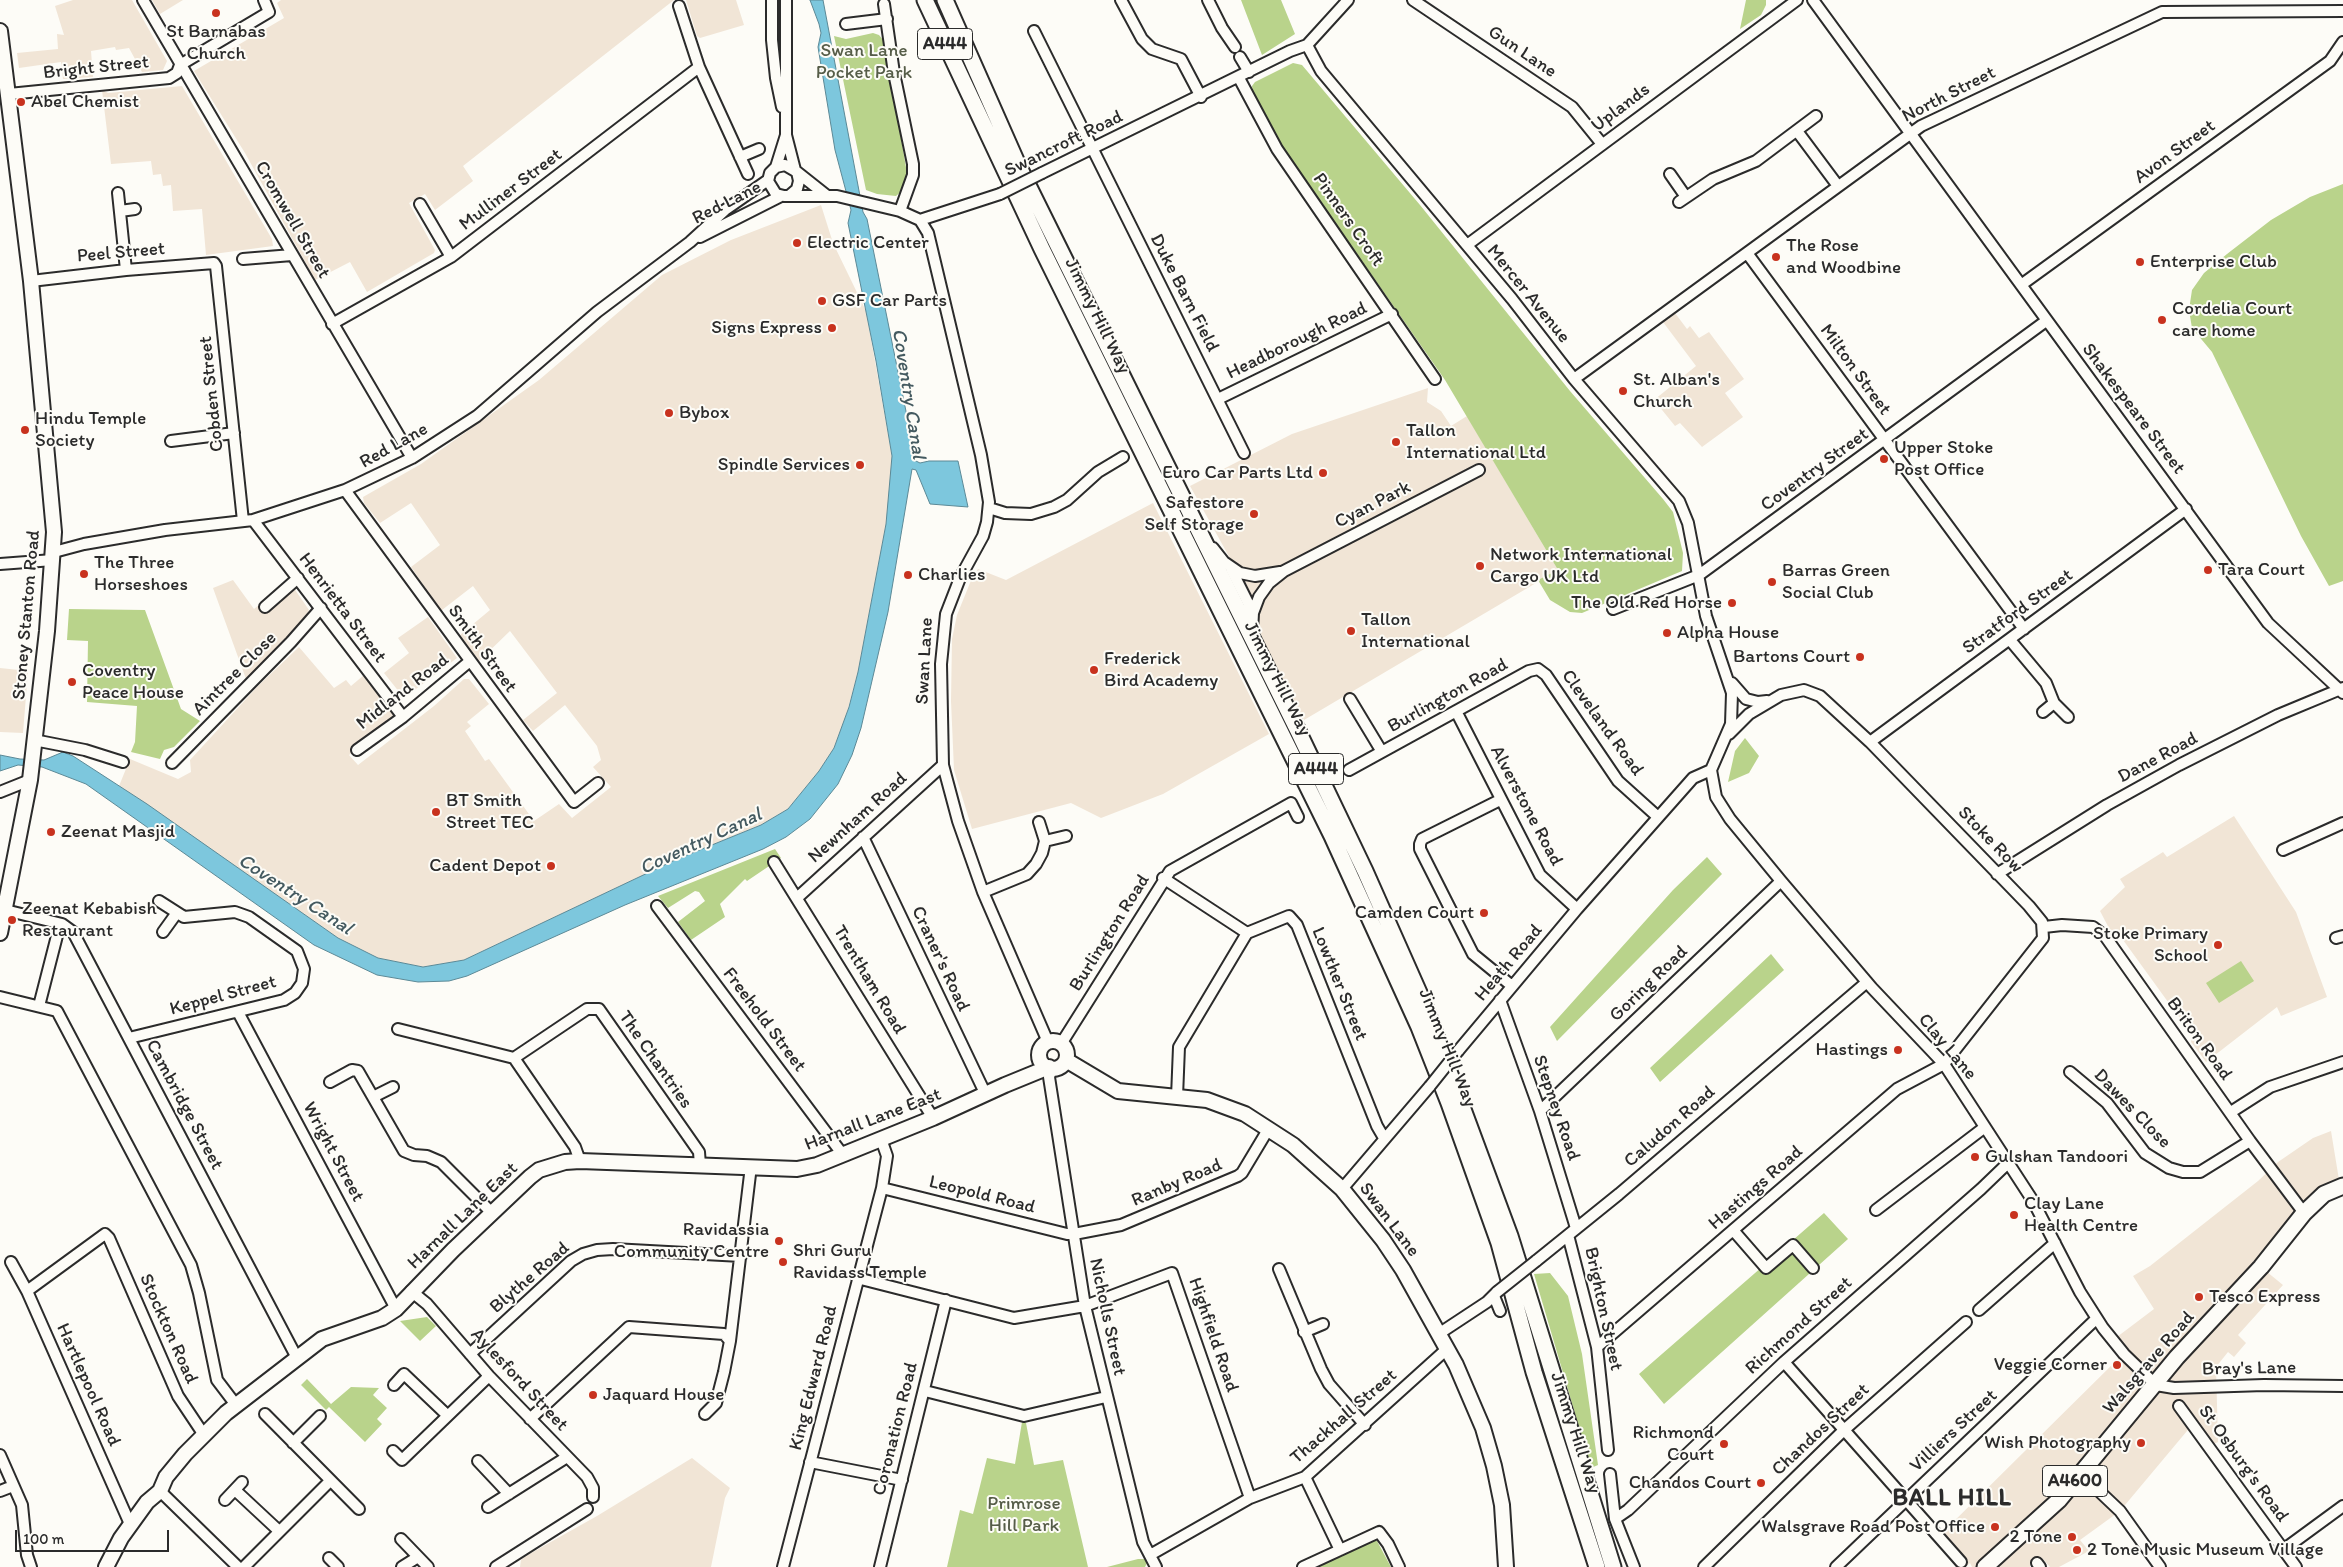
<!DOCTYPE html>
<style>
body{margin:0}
#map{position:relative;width:2343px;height:1567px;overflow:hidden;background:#fdfcf7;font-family:Itim,sans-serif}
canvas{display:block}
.scale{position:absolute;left:15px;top:1530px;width:154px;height:22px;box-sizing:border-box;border:2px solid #2b2b2b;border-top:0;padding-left:6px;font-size:15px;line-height:18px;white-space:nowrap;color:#2b2b2b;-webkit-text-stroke:4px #fdfcf7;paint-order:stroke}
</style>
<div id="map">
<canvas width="2343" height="1567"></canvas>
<div class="scale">100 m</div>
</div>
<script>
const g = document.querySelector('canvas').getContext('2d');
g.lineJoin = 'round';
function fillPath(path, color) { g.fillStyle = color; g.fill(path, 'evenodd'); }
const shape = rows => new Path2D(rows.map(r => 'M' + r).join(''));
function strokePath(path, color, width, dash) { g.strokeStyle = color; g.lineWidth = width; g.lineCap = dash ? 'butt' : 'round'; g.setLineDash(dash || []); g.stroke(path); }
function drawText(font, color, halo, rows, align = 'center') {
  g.font = font + ' Itim,sans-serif'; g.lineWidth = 4; g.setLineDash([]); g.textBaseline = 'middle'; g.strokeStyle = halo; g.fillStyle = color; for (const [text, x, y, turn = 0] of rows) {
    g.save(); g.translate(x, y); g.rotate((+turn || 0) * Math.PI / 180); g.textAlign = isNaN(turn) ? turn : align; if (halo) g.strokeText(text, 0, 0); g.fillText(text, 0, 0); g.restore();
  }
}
fillPath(shape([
 [73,0,132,0,167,61,163,70,142,72,129,48,116,50,115,47,91,51,93,77,63,79,61,62,19,68,17,53,58,49,57,34,64,35,55,6],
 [152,0,183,0,160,14],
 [281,0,674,0,463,166,473,181,435,210,425,194,409,203,435,250,434,253,367,292,350,262,315,280,245,153,194,71,284,18,277,3],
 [686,0,736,0,744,25,700,38,697,36],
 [182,86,272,239,273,246,206,255,202,209,173,211,171,185,163,186,161,174,153,175,151,161,111,164,102,90,108,93],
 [821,205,833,243,866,311,892,456,892,476,886,524,858,672,843,727,834,748,819,771,788,809,761,825,675,860,464,960,423,967,378,958,338,938,119,786,130,759,178,779,191,772,190,760,258,686,299,647,334,688,346,680,351,686,364,675,395,716,349,755,358,765,434,706,464,679,469,679,489,704,467,722,471,726,465,731,485,761,489,759,534,821,559,804,572,818,611,787,593,767,601,760,597,746,565,705,533,731,523,720,557,693,510,631,479,661,460,635,490,610,473,586,442,610,440,609,411,567,440,545,411,503,380,523,364,503,363,497,421,464,539,380,662,275,731,240],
 [1675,313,1687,329,1690,326,1699,338,1709,332,1744,379,1725,393,1743,417,1702,447,1680,423,1675,426,1654,400,1696,366,1663,322],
 [1428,388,1427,402,1441,411,1451,426,1467,416,1558,570,1304,720,1263,641,1251,600,1242,580,1190,486,1292,434],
 [1153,503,1269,734,1163,794,1101,818,1071,803,972,829,954,770,951,701,952,639,957,615,972,578,978,569,1006,580],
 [233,580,254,609,289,581,309,610,305,618,246,679,213,588],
 [428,617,457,658,404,698,384,673,409,653,398,638],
 [0,668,28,671,23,733,0,732],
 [2234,816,2296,912,2327,997,2281,1016,2277,1007,2206,1062,2191,1042,2192,1035,2118,933,2111,932,2100,911,2125,887,2120,879,2163,852,2167,857],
 [2331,1131,2340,1186,2261,1267,2283,1285,2238,1335,2246,1343,2234,1357,2228,1352,2216,1367,2218,1442,2208,1447,2192,1425,2120,1511,2080,1540,2089,1551,2059,1567,2050,1567,2042,1558,2037,1557,2030,1563,2030,1567,1972,1567,1970,1563,1965,1567,1958,1567,1935,1540,2121,1356,2113,1340,2154,1309,2133,1276,2150,1266,2258,1181,2278,1162,2313,1138],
 [692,1458,730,1488,725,1498,711,1567,520,1567,521,1560,524,1557,597,1516]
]), '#f1e5d6');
fillPath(shape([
 [1241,0,1281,0,1295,34,1262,55],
 [1746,0,1766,0,1766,5,1761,15,1740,29],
 [873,33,879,35,884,41,907,173,904,189,896,196,877,194,866,190,834,36,846,39],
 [1293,63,1302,65,1420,205,1570,391,1663,499,1673,512,1683,553,1682,571,1582,613,1570,612,1550,600,1538,580,1558,570,1445,380,1295,165,1274,133,1253,95,1252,86,1255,82],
 [2343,184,2343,581,2329,586,2301,536,2212,352,2192,328,2189,310,2192,290,2204,273,2227,254,2271,220,2310,197],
 [69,609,145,610,181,709,200,721,174,747,164,750,160,759,131,752,135,742,137,706,87,702,88,641,67,640],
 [1745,738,1759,756,1749,773,1728,782,1735,751],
 [775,849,781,858,747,881,745,879,720,904,725,917,691,940,678,922,705,901,699,892,695,891,668,908,658,896],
 [1707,857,1722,874,1557,1041,1550,1027,1673,890],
 [1771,954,1784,970,1660,1082,1650,1068],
 [2241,961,2254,981,2219,1003,2206,983],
 [1824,1213,1848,1239,1664,1404,1639,1374],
 [1550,1273,1568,1296,1582,1354,1598,1465,1591,1468,1534,1274],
 [427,1317,436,1326,420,1341,400,1321],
 [307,1379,331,1404,351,1387,379,1388,373,1395,387,1408,377,1419,382,1424,365,1442,329,1407,326,1410,301,1385],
 [1022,1422,1026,1423,1034,1465,1063,1460,1088,1567,947,1567,960,1510,973,1514,987,1458,1015,1464],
 [1370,1541,1377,1541,1391,1567,1315,1567],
 [1138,1559,1144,1559,1147,1563,1145,1567,1107,1567]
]), '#b9d38b');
const water = shape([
 [810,0,823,0,863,212,867,219,909,426,914,460,920,463,929,461,958,461,968,507,930,504,916,470,912,469,888,612,861,728,852,755,838,784,810,819,786,837,763,849,625,905,467,976,449,981,418,982,377,975,314,945,86,784,42,767,18,765,0,771,0,755,20,759,44,760,63,752,73,756,147,804,338,938,378,958,423,967,464,960,675,860,761,825,788,809,819,771,834,748,849,707,858,672,886,524,892,456,876,361,848,223,851,210,835,150,818,47,821,33,819,24,810,0]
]);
fillPath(water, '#7dc7dd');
strokePath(water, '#5c8996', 1);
const minor = shape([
 [143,0,412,458],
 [772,0,772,40,776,78,782,107],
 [786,0,786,135,795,170],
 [1121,0,1142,39,1152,49,1181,59,1201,97],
 [1208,0,1222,28,1235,47],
 [1413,0,1572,107,1602,144],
 [1813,0,2268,623,2343,693],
 [884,4,894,73,913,164,913,175,900,211],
 [679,6,699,67,748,174],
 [846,24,887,19],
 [1034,31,1244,453],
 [1307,45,1321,71,1512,299,1574,379,1679,501,1688,523,1706,616,1732,693,1731,724,1711,770,1716,797,1730,819,1781,881,1872,988,1944,1064,2033,1201,2080,1292,2103,1328,2124,1354,2156,1385,2174,1388,2264,1385,2343,1386],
 [1307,45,1348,0],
 [1240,57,1249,72],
 [1239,78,1277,149,1435,379],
 [9,94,169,78,177,73,180,65,269,12,264,0],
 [1797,131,1838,186],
 [740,157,759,149],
 [776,167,786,135],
 [797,172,826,195],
 [1042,173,1290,51,1307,45],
 [1670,174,1686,197],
 [118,193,126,270],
 [790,195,797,189,799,181,797,172,785,165,776,167,770,173,768,181,776,194,784,196,837,196,900,211,920,220,928,233,981,455,989,502,987,522,983,536,960,578,946,614,941,664,943,765,958,821,983,892,1048,1042],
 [1679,202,1713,179,1756,161,1816,116],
 [420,204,451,257],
 [120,211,135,209],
 [920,220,1000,194],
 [700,237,781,196],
 [1467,245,1797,0],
 [1747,253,2024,629],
 [243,259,292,255],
 [31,281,126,270,214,263,216,266,243,521],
 [2021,285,2330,61,2343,42],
 [332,324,451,257,699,67],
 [1574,379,1921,126,2162,12,2343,11],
 [1218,399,1392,314],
 [171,441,234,433],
 [345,490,574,802,598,783],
 [989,508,1005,513,1031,514,1054,507,1067,500,1098,472,1123,457],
 [253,520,403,717],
 [1213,548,1224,562,1240,573,1255,576,1280,572],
 [54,552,84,544,165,530,253,520,345,490,412,458,477,416,597,312,690,242,725,210,768,180],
 [0,564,53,560],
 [1231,569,1248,603,1251,615],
 [265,607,298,578],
 [1613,609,1699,575,2046,321],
 [1252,633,1253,613,1259,597,1269,583,1284,571,1479,470],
 [2010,640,2046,683,2054,703,2068,717],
 [1732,683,1746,699,1758,702,1767,701],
 [1350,699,1382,752],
 [1456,711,1540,875,1577,909],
 [2043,712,2054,703],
 [34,740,85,750,123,762],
 [1870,742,2186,509],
 [357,750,403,717,470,661],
 [172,763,291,642,321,608],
 [1349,770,1529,671,1538,669,1546,675,1618,781,1658,817],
 [0,792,30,780],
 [1500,800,1422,839,1420,844,1420,849,1473,954,1512,986],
 [863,837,986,1095],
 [1045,841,1066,836],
 [2283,850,2343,823],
 [774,862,933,1118],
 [1997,874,2107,805,2179,765,2278,715,2343,688],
 [1163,878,1247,933],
 [983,892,1027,874,1036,864,1042,853,1045,841,1039,822],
 [798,897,943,765],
 [657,906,843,1155],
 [5,910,62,924,73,932,297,1358],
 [2044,927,2062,925,2093,927,2105,936,2250,1141,2304,1213],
 [163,932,176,914],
 [2336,938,2343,936],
 [0,997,57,1011,191,1265,199,1293,217,1380,236,1405],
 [1500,1000,1540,1111,1576,1228],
 [39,1006,60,924],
 [238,1012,396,1309],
 [398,1029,514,1058,575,1147,580,1161],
 [129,1038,284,1000,295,993,302,983,304,969,297,951,249,917,235,912,184,917,159,901],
 [1061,1044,1170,871,1291,803,1298,817],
 [1458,1051,1577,909,1693,778,1711,770],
 [514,1058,587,1009,599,1009,699,1152,700,1165],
 [1052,1068,1049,1077,1085,1306,1143,1542,1156,1567],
 [2070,1072,2107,1103,2145,1153,2169,1168,2183,1172,2200,1172,2250,1141],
 [330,1082,352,1070,358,1071,404,1151,414,1155,427,1156,441,1162,493,1214],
 [373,1097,393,1087],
 [1177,1097,1179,1047,1247,933,1289,916,1297,925,1377,1126,1384,1138],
 [1540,1111,1781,881],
 [2231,1112,2270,1087,2343,1062],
 [882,1188,1067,1234,1074,1234,1121,1225,1238,1176,1242,1173,1269,1128],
 [1342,1189,1430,1086],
 [1876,1210,1985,1127],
 [1733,1230,1766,1268,1793,1245,1813,1268],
 [1568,1235,1597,1347,1608,1450],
 [1536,1261,1619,1194,1867,982],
 [11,1262,27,1291,130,1524],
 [1279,1269,1321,1369,1329,1384,1365,1425],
 [857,1278,1014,1318,1085,1306,1172,1273,1250,1498],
 [27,1291,105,1234,109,1238,178,1396,204,1435],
 [411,1291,427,1304,489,1376,587,1477,593,1488,593,1497],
 [1494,1296,1500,1311],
 [1979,1310,2055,1243],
 [1304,1332,1323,1324],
 [1440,1333,1487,1302,1497,1292],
 [730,1341,751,1166],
 [1597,1347,1897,1089,1944,1064,2043,938,2042,922,2029,906,1870,742,1820,696,1804,690,1781,695,1749,714,1729,734],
 [470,1354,571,1261,583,1254,597,1250,613,1249,741,1256],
 [1784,1362,1961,1562],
 [394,1385,404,1374,447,1415],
 [925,1391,1024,1416,1106,1397],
 [2179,1406,2296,1567],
 [265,1414,359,1509],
 [530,1419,629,1327,724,1334,730,1341,724,1372,716,1403,705,1414],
 [293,1443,320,1416],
 [393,1451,402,1460,489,1376],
 [0,1455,22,1505,27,1555,31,1567],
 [478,1461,509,1494],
 [810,1462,902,1480],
 [1610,1474,1615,1519,1634,1567],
 [2081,1474,2120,1511,2160,1567],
 [1305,1477,1340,1550,1379,1532,1388,1544,1399,1567],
 [235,1490,279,1531],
 [0,1491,13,1486],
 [160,1491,238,1567],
 [225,1500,242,1482],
 [488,1507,567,1457],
 [1615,1519,1628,1510,1784,1362,1981,1189,2008,1163],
 [401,1539,428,1567],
 [2283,1550,2343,1506],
 [1150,1555,1250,1498,1305,1477,1448,1348],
 [329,1558,338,1567],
 [2037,1563,2040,1567],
 [244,1567,330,1481],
 [402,1567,418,1557],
 [496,1567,587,1509],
 [783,1567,882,1188,887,1156,881,1139],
 [880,1567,946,1300],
 [1303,1567,1340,1550],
 [1704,1567,1844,1430,1966,1322],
 [1836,1567,2096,1319]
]);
const major = shape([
 [0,31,31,281,54,532,47,631,30,780,0,933],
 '1039 1055a14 14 0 1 1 28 0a14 14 0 1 1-28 0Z',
 [1066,1060,1118,1091,1207,1100,1245,1114,1293,1145,1342,1189,1383,1240,1403,1270,1456,1365,1483,1428,1494,1466,1502,1505,1506,1567],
 [106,1567,121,1538,147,1502,160,1491,166,1477,185,1454,226,1413,322,1339,382,1318,396,1309,453,1250,530,1177,539,1170,565,1162,580,1161,797,1169,817,1165,933,1118,1005,1085,1049,1067]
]);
const highway = shape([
 [925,0,1042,249,1332,836,1419,1027,1449,1103,1499,1243,1534,1372,1597,1567],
 [945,0,1018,165,1298,731,1365,871,1424,1004,1510,1236,1613,1567],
 [1985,1567,2059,1500,2177,1357,2261,1267,2304,1213,2324,1194,2343,1186]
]);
strokePath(minor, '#2b2b2b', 14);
strokePath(major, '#2b2b2b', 18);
strokePath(highway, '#2b2b2b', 19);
strokePath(minor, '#fdfcf7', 10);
strokePath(major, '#fdfcf7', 14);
strokePath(highway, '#fdfcf7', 15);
const minorBridge = shape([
 [1000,194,1042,173],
 [1430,1086,1458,1051],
 [1497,1292,1536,1261]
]);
strokePath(minorBridge, '#2b2b2b', 14, []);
strokePath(minorBridge, '#fdfcf7', 10);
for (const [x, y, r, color] of [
 [216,13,5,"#c8321e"],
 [21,102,5,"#c8321e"],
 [797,243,5,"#c8321e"],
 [1776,257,5,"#c8321e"],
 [2140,262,5,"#c8321e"],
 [822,301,5,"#c8321e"],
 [2162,320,5,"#c8321e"],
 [832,328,5,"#c8321e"],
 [1623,391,5,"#c8321e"],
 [669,413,5,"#c8321e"],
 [25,430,5,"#c8321e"],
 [1396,442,5,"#c8321e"],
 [1884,459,5,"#c8321e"],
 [860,465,5,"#c8321e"],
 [1323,473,5,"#c8321e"],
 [1254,514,5,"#c8321e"],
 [1480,566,5,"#c8321e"],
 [2208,570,5,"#c8321e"],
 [84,574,5,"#c8321e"],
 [908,575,5,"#c8321e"],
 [1772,582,5,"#c8321e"],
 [1732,603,5,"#c8321e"],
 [1351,631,5,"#c8321e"],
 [1667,633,5,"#c8321e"],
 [1860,657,5,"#c8321e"],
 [1094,670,5,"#c8321e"],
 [72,682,5,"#c8321e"],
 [436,812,5,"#c8321e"],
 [51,832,5,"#c8321e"],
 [551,866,5,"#c8321e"],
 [1484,913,5,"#c8321e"],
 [12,920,5,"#c8321e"],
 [2218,945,5,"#c8321e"],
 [1898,1050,5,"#c8321e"],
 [1975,1157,5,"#c8321e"],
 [2014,1215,5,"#c8321e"],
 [779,1241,5,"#c8321e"],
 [783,1262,5,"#c8321e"],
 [2199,1297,5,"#c8321e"],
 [2117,1365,5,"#c8321e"],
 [593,1395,5,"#c8321e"],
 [2141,1443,5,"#c8321e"],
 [1724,1444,5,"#c8321e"],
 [1761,1483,5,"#c8321e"],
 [1995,1527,5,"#c8321e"],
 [2072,1537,5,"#c8321e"],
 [2077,1550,5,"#c8321e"]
]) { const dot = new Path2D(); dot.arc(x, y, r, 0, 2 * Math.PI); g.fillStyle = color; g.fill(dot); strokePath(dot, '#fdfcf7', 2); }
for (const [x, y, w] of [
 [945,44,55],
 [1316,769,55],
 [2075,1481,65]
]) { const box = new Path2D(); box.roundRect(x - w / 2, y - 15.5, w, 31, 4); g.fillStyle = '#fdfcf7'; g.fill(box); strokePath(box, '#2b2b2b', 1); }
drawText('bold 18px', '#2b2b2b', null, [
 ["A444",945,44],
 ["A444",1316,769],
 ["A4600",2075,1481]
]);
drawText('19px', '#2b2b2b', '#fdfcf7', [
 ["St Barnabas",216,32,"center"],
 ["Church",216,54,"center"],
 ["Abel Chemist",31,102],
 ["Electric Center",807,243],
 ["The Rose",1786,246],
 ["and Woodbine",1786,268],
 ["Enterprise Club",2150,262],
 ["GSF Car Parts",832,301],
 ["Cordelia Court",2172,309],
 ["care home",2172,331],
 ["Signs Express",822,328,"right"],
 ["St. Alban's",1633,380],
 ["Church",1633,402],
 ["Bybox",679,413],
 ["Hindu Temple",35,419],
 ["Society",35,441],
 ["Tallon",1406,431],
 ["International Ltd",1406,453],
 ["Upper Stoke",1894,448],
 ["Post Office",1894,470],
 ["Spindle Services",850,465,"right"],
 ["Euro Car Parts Ltd",1313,473,"right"],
 ["Safestore",1244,503,"right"],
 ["Self Storage",1244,525,"right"],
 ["Network International",1490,555],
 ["Cargo UK Ltd",1490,577],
 ["The Three",94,563],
 ["Horseshoes",94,585],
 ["Tara Court",2218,570],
 ["Barras Green",1782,571],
 ["Social Club",1782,593],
 ["Charlies",918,575],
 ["The Old Red Horse",1722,603,"right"],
 ["Tallon",1361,620],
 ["International",1361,642],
 ["Alpha House",1677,633],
 ["Bartons Court",1850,657,"right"],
 ["Frederick",1104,659],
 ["Bird Academy",1104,681],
 ["Coventry",82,671],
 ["Peace House",82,693],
 ["BT Smith",446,801],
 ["Street TEC",446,823],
 ["Zeenat Masjid",61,832],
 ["Cadent Depot",541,866,"right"],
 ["Zeenat Kebabish",22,909],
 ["Restaurant",22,931],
 ["Camden Court",1474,913,"right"],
 ["Stoke Primary",2208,934,"right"],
 ["School",2208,956,"right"],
 ["Hastings",1888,1050,"right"],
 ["Gulshan Tandoori",1985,1157],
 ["Clay Lane",2024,1204],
 ["Health Centre",2024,1226],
 ["Ravidassia",769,1230,"right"],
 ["Community Centre",769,1252,"right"],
 ["Shri Guru",793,1251],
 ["Ravidass Temple",793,1273],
 ["Tesco Express",2209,1297],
 ["Veggie Corner",2107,1365,"right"],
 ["Jaquard House",603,1395],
 ["Richmond",1714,1433,"right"],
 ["Court",1714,1455,"right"],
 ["Wish Photography",2131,1443,"right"],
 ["Chandos Court",1751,1483,"right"],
 ["Walsgrave Road Post Office",1985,1527,"right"],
 ["2 Tone",2062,1537,"right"],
 ["2 Tone Music Museum Village",2087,1550]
], 'left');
drawText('19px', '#565d48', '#fdfcf7', [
 ["Swan Lane",864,51],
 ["Pocket Park",864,73],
 ["Primrose",1024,1504],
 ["Hill Park",1024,1526]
]);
drawText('19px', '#2b2b2b', '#fdfcf7', [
 ["Gun Lane",1522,52,34],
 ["Bright Street",96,68,-6],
 ["North Street",1949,95,-27],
 ["Uplands",1621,108,-37],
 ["Swancroft Road",1064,144,-26],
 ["Avon Street",2175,152,-36],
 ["Mulliner Street",511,190,-37],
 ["Red Lane",727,203,-27],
 ["Cromwell Street",292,220,60],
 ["Pinners Croft",1348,220,55],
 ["Peel Street",121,253,-5],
 ["Duke Barn Field",1184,293,63],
 ["Mercer Avenue",1528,294,51],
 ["Jimmy Hill Way",1097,316,64],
 ["Headborough Road",1297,341,-26],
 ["Milton Street",1855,370,54],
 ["Cobden Street",212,394,-96],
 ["Shakespeare Street",2133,409,53],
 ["Red Lane",394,446,-29],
 ["Coventry Street",1815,470,-36],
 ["Cyan Park",1373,505,-27],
 ["Henrietta Street",342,608,53],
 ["Stratford Street",2018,612,-36],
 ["Stoney Stanton Road",27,615,-85],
 ["Smith Street",482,649,54],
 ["Swan Lane",925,661,-87],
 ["Aintree Close",235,674,-45],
 ["Jimmy Hill Way",1277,679,63],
 ["Midland Road",403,692,-38],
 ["Burlington Road",1448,696,-29],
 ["Cleveland Road",1602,723,54],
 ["Dane Road",2158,758,-28],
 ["Alverstone Road",1526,806,62],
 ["Newnham Road",858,818,-42],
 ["Stoke Row",1990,840,46],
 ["Burlington Road",1110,933,-58],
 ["Craner's Road",940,959,65],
 ["Heath Road",1509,963,-50],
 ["Trentham Road",869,980,59],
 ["Lowther Street",1339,984,68],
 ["Goring Road",1649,984,-44],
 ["Keppel Street",223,996,-15],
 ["Freehold Street",764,1020,53],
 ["Briton Road",2199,1039,54],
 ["Clay Lane",1947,1047,50],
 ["Jimmy Hill Way",1447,1048,68],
 ["The Chantries",655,1060,55],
 ["Cambridge Street",184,1105,62],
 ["Stepney Road",1556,1108,71],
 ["Dawes Close",2132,1109,46],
 ["Harnall Lane East",873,1120,-21],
 ["Caludon Road",1670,1127,-41],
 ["Wright Street",333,1152,62],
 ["Ranby Road",1177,1183,-23],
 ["Hastings Road",1756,1188,-41],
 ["Leopold Road",982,1195,14],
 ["Harnall Lane East",463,1216,-44],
 ["Swan Lane",1389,1220,53],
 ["Blythe Road",530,1278,-41],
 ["Brighton Street",1603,1309,78],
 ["Nicholls Street",1107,1317,78],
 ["Richmond Street",1799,1326,-42],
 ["Stockton Road",168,1329,66],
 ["Highfield Road",1213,1335,71],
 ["Walsgrave Road",2149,1363,-49],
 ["Bray's Lane",2249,1369,-1],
 ["King Edward Road",814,1378,-76],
 ["Aylesford Street",519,1380,47],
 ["Hartlepool Road",88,1385,66],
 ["Thackhall Street",1344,1417,-41],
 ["Coronation Road",896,1429,-76],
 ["Chandos Street",1821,1430,-43],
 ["Villiers Street",1954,1431,-43],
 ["Jimmy Hill Way",1575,1433,72],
 ["St Osburg's Road",2243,1464,54]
]);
drawText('italic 20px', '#445a60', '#fdfcf7', [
 ["Coventry Canal",908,394,81],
 ["Coventry Canal",701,842,-25],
 ["Coventry Canal",295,895,33]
]);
g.letterSpacing = '1px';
drawText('bold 24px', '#2b2b2b', '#fdfcf7', [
 ["BALL HILL",1952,1499]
]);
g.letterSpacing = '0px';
</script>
